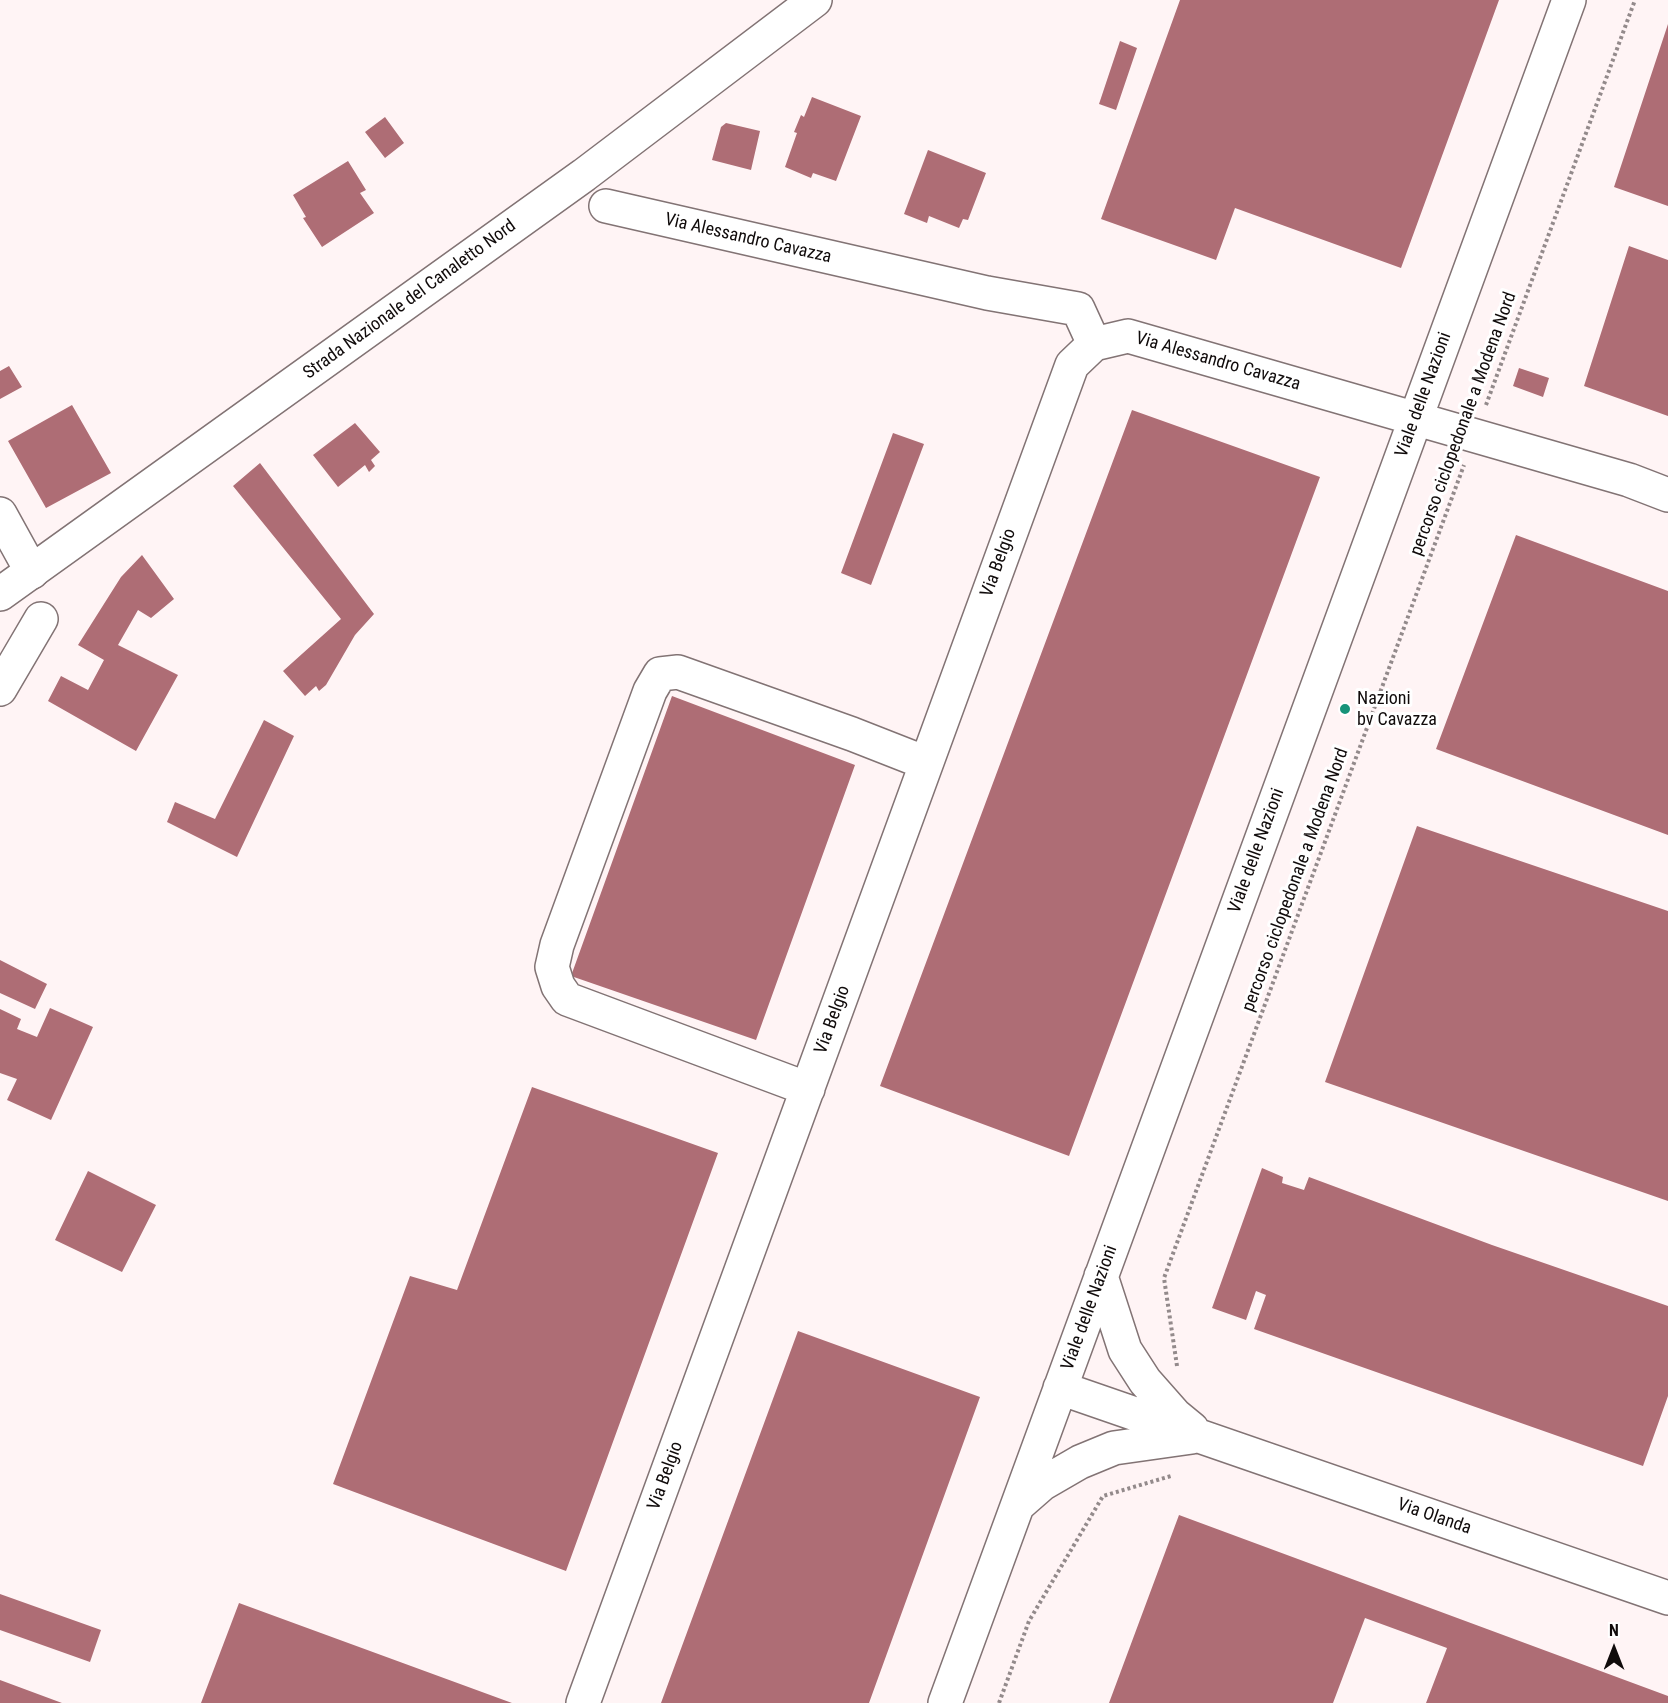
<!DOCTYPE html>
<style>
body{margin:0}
#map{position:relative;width:1668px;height:1703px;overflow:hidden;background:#fff4f5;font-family:"Roboto Condensed",sans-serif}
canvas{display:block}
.north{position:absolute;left:1584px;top:1619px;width:60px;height:60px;-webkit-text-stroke:4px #fff;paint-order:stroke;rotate:0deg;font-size:16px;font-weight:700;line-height:24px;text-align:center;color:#100b0b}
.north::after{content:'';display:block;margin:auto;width:21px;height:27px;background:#100b0b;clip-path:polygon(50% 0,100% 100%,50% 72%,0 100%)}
</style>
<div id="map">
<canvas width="1668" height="1703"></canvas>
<div class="north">N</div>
</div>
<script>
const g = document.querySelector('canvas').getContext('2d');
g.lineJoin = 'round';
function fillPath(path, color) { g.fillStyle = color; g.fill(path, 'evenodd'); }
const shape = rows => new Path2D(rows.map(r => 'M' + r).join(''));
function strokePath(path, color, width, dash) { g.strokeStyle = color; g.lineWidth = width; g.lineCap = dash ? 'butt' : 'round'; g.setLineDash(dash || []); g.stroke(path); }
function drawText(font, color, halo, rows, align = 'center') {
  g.font = font + ' "Roboto Condensed",sans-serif'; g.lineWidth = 6; g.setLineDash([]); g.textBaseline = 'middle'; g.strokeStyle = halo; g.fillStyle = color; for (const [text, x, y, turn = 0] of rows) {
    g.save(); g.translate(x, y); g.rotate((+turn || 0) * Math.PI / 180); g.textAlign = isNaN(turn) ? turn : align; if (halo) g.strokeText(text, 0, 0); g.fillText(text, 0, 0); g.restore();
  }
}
fillPath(shape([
 [1180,0,1499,0,1401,268,1235,208,1216,260,1101,219],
 [1668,24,1668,206,1614,187],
 [1120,41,1137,48,1116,110,1099,104],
 [812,97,861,116,836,181,813,173,811,178,785,167,797,133,794,132,801,115,804,117],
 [385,117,404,143,385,158,365,132],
 [726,123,760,131,751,170,712,160,721,127],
 [928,150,986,173,968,220,963,219,959,228,929,216,927,223,904,214],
 [348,161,366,190,360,193,374,213,322,247,303,218,306,217,293,195],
 [1629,246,1668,260,1668,416,1584,386],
 [9,366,22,387,0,399,0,371],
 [1519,368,1549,378,1543,397,1513,386],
 [72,405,111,473,46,508,8,441],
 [1132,410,1320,477,1069,1156,880,1086],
 [355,423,380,452,371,460,375,466,369,472,365,465,338,487,313,455],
 [893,433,924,444,871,585,841,573],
 [260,463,374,614,355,635,326,685,319,691,316,686,305,696,283,671,341,619,233,486],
 [1516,535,1668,591,1668,835,1436,749],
 [142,555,174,599,151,618,138,610,118,645,178,675,136,751,48,701,61,676,88,690,104,660,78,645,121,577],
 [672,696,855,765,756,1040,571,976],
 [264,720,294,736,237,857,167,822,175,802,215,819],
 [1417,826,1668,911,1668,1201,1325,1082],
 [0,960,47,984,35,1009,0,993],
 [50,1008,93,1027,51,1120,7,1100,17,1079,0,1073,0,1009,21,1019,17,1029,37,1037],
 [532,1087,718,1153,566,1571,333,1484,410,1276,457,1290],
 [1262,1168,1283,1177,1282,1183,1304,1190,1309,1177,1492,1245,1668,1306,1668,1396,1643,1466,1254,1329,1266,1295,1256,1291,1246,1320,1212,1308],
 [88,1171,156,1205,122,1272,55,1240],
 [798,1331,980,1397,869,1703,661,1703],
 [1179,1515,1668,1696,1668,1703,1426,1703,1447,1648,1365,1618,1333,1703,1109,1703],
 [0,1594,101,1630,90,1662,0,1630],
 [239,1603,512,1703,201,1703],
 [0,1680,62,1703,0,1703]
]), '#ae6d75');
const minor = shape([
 [606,206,987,293,1078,309,1094,344],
 [0,514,32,572],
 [0,689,41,619],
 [808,1089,567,999,558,986,552,967,557,945,650,691,660,674,678,672,852,734,926,763],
 [1101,1276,1125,1350,1145,1381,1175,1415,1192,1429],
 [1060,1388,1668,1598],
 [1018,1505,1042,1484,1080,1462,1114,1448,1192,1437],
 [583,1703,1072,365,1094,344,1128,336,1629,480,1668,495],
 [945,1703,1569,0]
]);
const major = shape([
 [0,594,584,175,815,0]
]);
strokePath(minor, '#827374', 36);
strokePath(major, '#827374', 36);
strokePath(shape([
 [1486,405,1635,0],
 [1177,1366,1164,1278,1464,465],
 [999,1703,1029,1621,1103,1496,1171,1476]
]), '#938a8b', 4, [3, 3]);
strokePath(minor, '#fff', 33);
strokePath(major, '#fff', 33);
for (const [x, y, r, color] of [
 [1345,709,6,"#179379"]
]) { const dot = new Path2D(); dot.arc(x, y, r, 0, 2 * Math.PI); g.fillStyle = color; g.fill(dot); strokePath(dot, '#fff', 2); }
drawText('18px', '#100b0b', '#fff', [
 ["Via Alessandro Cavazza",748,239,13],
 ["Strada Nazionale del Canaletto Nord",410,300,-36],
 ["Via Alessandro Cavazza",1218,362,16],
 ["Viale delle Nazioni",1424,395,-70],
 ["percorso ciclopedonale a Modena Nord",1464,424,-70],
 ["Via Belgio",999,563,-70],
 ["Viale delle Nazioni",1257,851,-70],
 ["percorso ciclopedonale a Modena Nord",1296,880,-70],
 ["Via Belgio",833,1020,-70],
 ["Viale delle Nazioni",1090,1308,-70],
 ["Via Belgio",666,1476,-70],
 ["Via Olanda",1434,1517,19]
]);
drawText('18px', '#100b0b', '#fff', [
 ["Nazioni",1357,699],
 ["bv Cavazza",1357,720]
], 'left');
</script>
